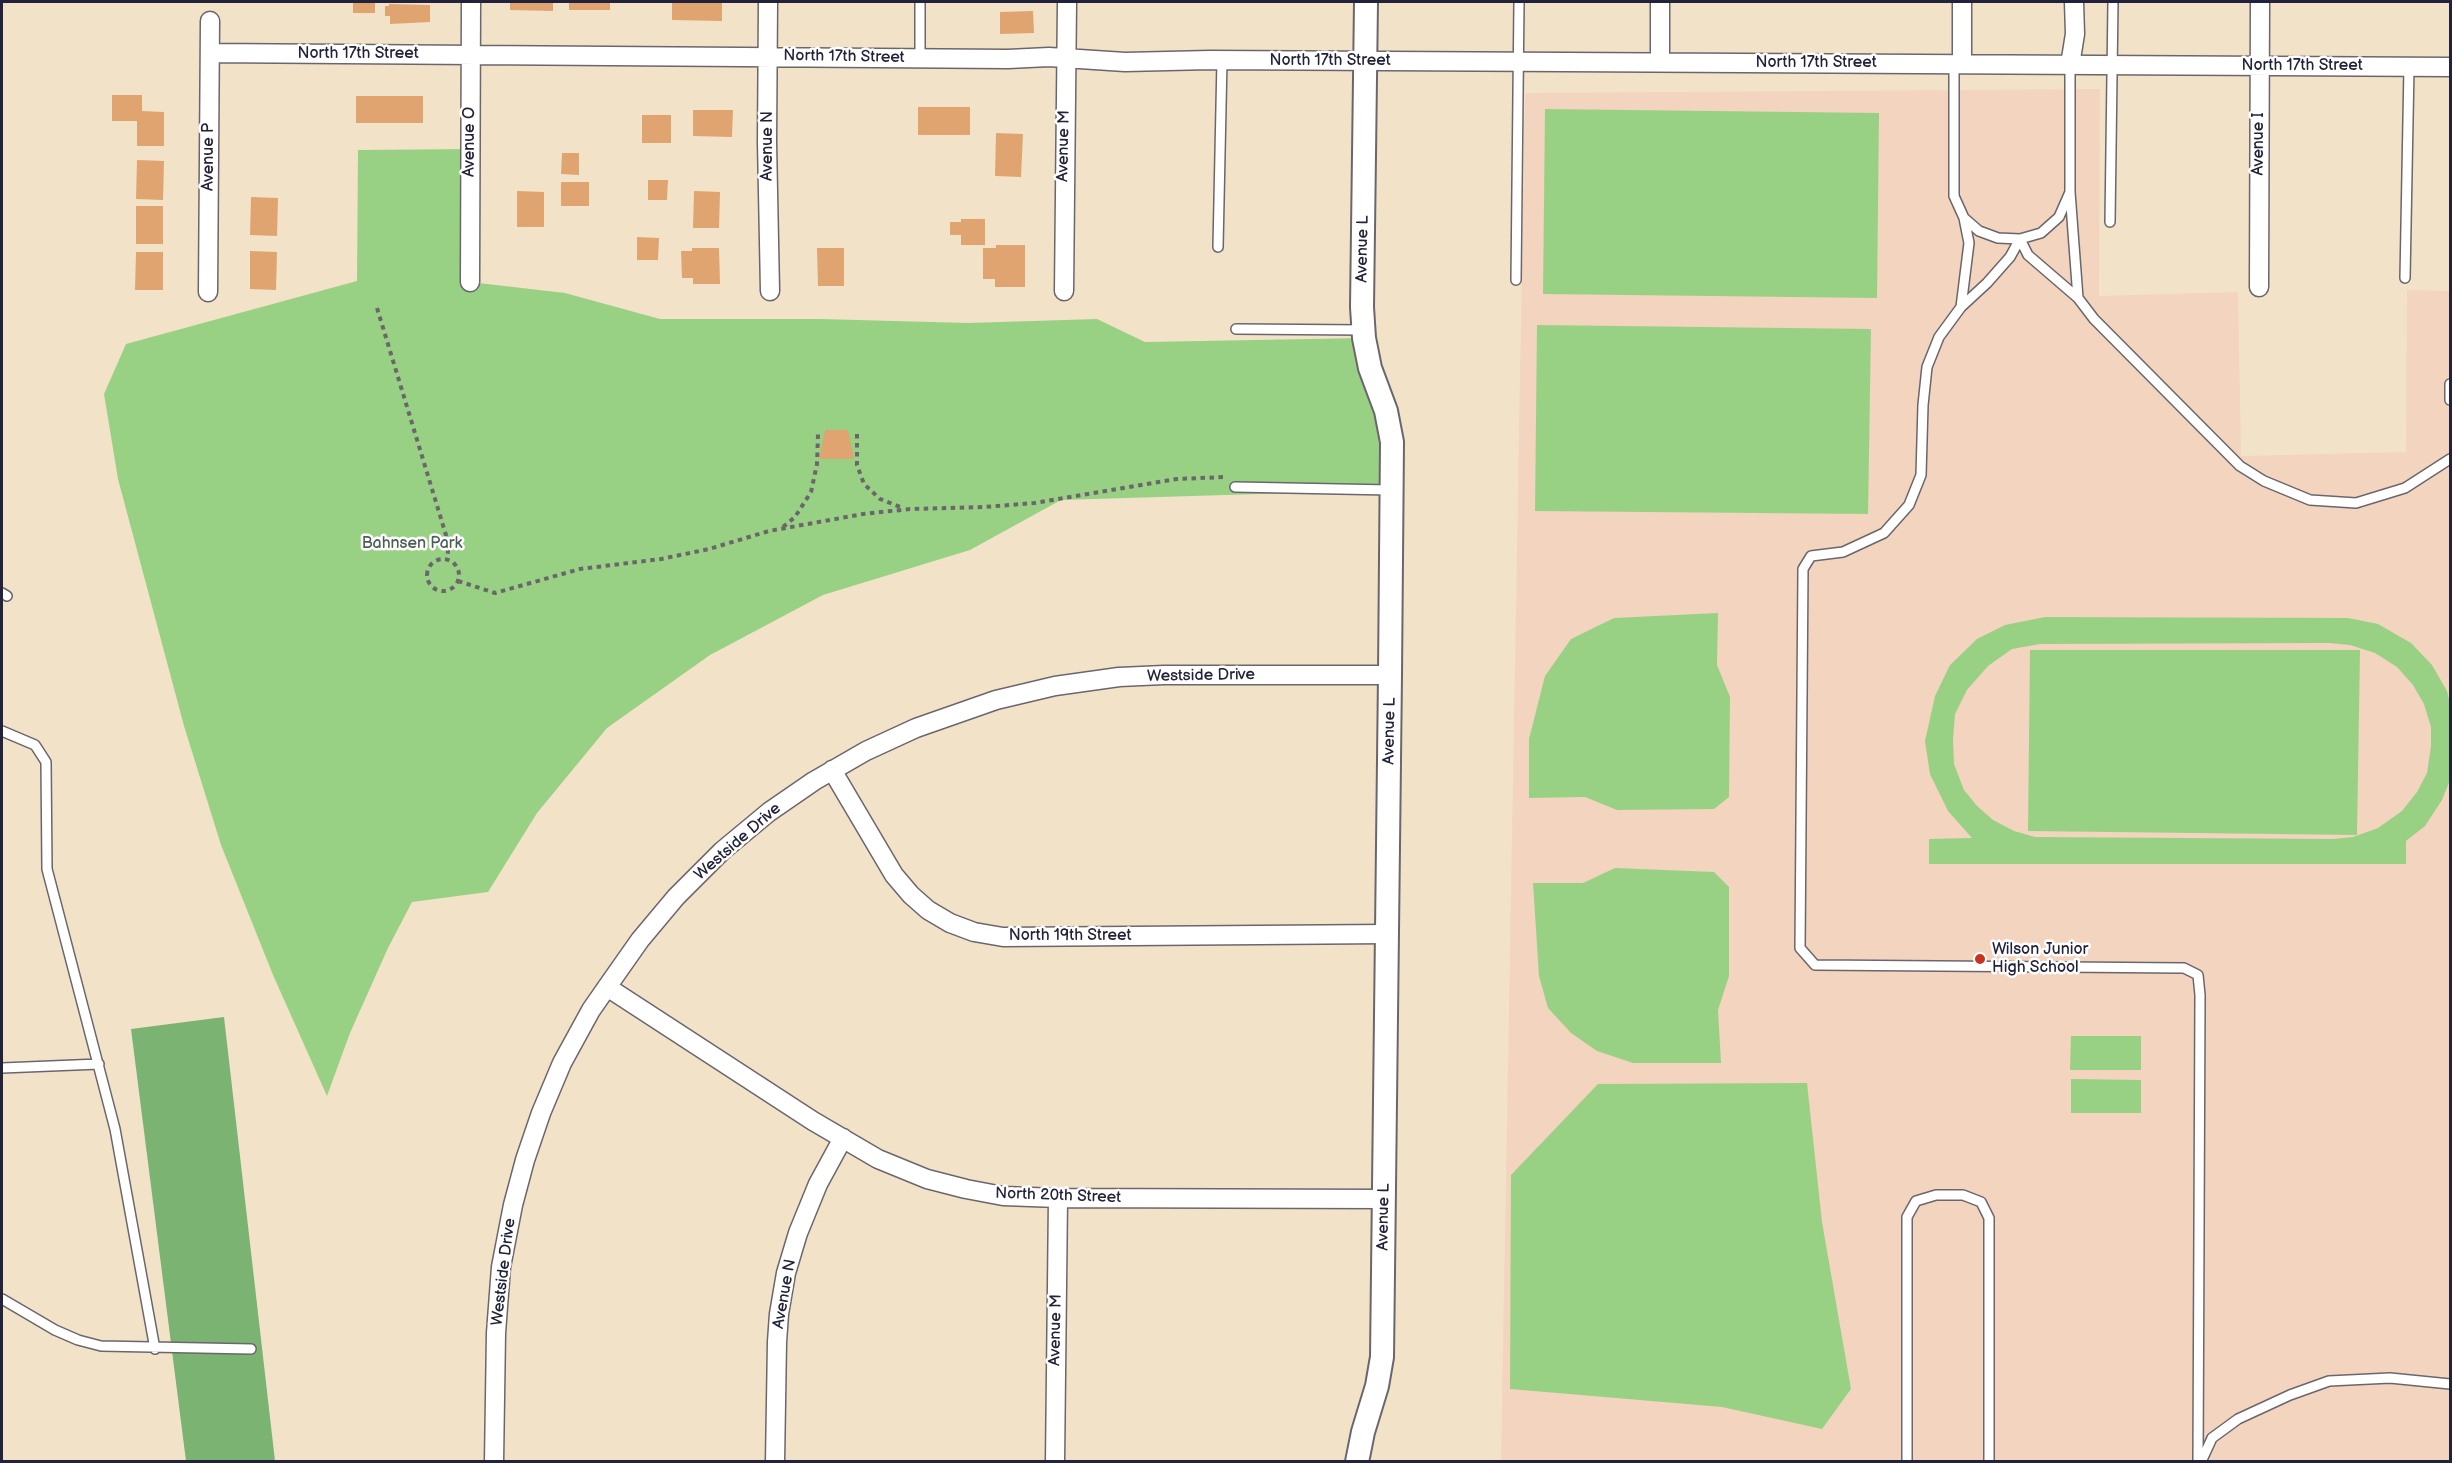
<!DOCTYPE html>
<style>
body{margin:0}
#map{position:relative;width:2452px;height:1463px;overflow:hidden;background:#f2e3c8;font-family:"Balsamiq Sans",sans-serif}
canvas{display:block}
.frame{position:absolute;inset:0;border:3px solid #22223b;pointer-events:none}
</style>
<div id="map">
<canvas width="2452" height="1463"></canvas>
<div class="frame"></div>
</div>
<script>
const g = document.querySelector('canvas').getContext('2d');
g.lineJoin = 'round';
function fillPath(path, color) { g.fillStyle = color; g.fill(path, 'evenodd'); }
const shape = rows => new Path2D(rows.map(r => 'M' + r).join(''));
function strokePath(path, color, width, dash) { g.strokeStyle = color; g.lineWidth = width; g.lineCap = dash ? 'butt' : 'round'; g.setLineDash(dash || []); g.stroke(path); }
function drawText(font, color, halo, rows, align = 'center') {
  g.font = font + ' "Balsamiq Sans",sans-serif'; g.lineWidth = 5; g.setLineDash([]); g.textBaseline = 'middle'; g.strokeStyle = halo; g.fillStyle = color; for (const [text, x, y, turn = 0] of rows) {
    g.save(); g.translate(x, y); g.rotate((+turn || 0) * Math.PI / 180); g.textAlign = isNaN(turn) ? turn : align; if (halo) g.strokeText(text, 0, 0); g.fillText(text, 0, 0); g.restore();
  }
}
fillPath(shape([
 [2100,89,2099,296,2238,292,2241,456,2406,452,2407,290,2450,291,2450,1461,1501,1462,1525,93]
]), '#f3d4be');
fillPath(shape([
 [1545,109,1879,113,1877,298,1543,294],
 [470,149,470,282,565,293,660,319,821,319,968,323,1097,319,1145,342,1364,338,1391,490,1061,500,970,550,823,595,710,655,607,728,537,813,488,892,412,902,388,948,350,1033,327,1096,273,975,221,845,184,726,118,479,104,394,126,344,357,281,358,150],
 [1537,325,1871,329,1868,514,1535,511],
 [1718,613,1717,665,1730,697,1729,797,1714,809,1617,810,1585,797,1529,798,1529,739,1545,676,1571,639,1614,618],
 [2045,617,2348,618,2378,624,2411,643,2432,665,2447,691,2450,703,2450,780,2442,800,2425,826,2406,841,2406,864,1929,864,1929,839,1972,838,1948,811,1930,774,1925,741,1935,696,1950,665,1977,639,2005,625],
 [2329,643,2350,645,2375,653,2397,667,2413,685,2424,704,2431,727,2431,746,2427,773,2417,792,2402,811,2378,828,2353,837,2333,839,2035,837,2014,831,1993,820,1977,806,1964,790,1954,764,1953,739,1955,714,1967,690,1988,666,2012,649,2040,644],
 [2030,650,2360,650,2357,835,2028,831],
 [1615,868,1714,872,1729,887,1729,976,1718,1010,1721,1063,1633,1063,1597,1051,1571,1033,1548,1008,1539,976,1533,883,1583,883],
 [2071,1036,2141,1036,2141,1070,2070,1070],
 [2071,1079,2141,1080,2141,1113,2071,1113],
 [1807,1083,1822,1222,1851,1389,1822,1429,1722,1407,1510,1389,1511,1175,1598,1084]
]), '#99d184');
fillPath(shape([
 [224,1017,275,1461,186,1461,131,1029]
]), '#7ab372');
fillPath(shape([
 [353,2,375,2,375,13,353,13],
 [510,2,553,2,553,11,510,10],
 [569,2,610,2,610,10,569,10],
 [672,2,722,2,722,21,672,20],
 [389,4,430,5,430,22,390,24,390,16,385,16,385,6,389,6],
 [1033,11,1034,33,1000,34,1000,12],
 [112,95,142,95,142,111,164,112,164,146,137,146,137,121,112,121],
 [356,96,423,96,423,123,356,123],
 [918,107,970,107,970,135,918,135],
 [693,110,733,110,732,137,693,136],
 [642,115,671,115,671,143,642,143],
 [996,133,1023,134,1021,177,995,176],
 [562,153,579,153,579,175,561,174],
 [137,160,164,161,163,200,136,199],
 [648,180,668,180,667,200,648,200],
 [561,182,589,182,589,206,561,206],
 [517,191,544,192,544,227,517,227],
 [694,191,720,192,719,228,693,228],
 [251,197,278,198,277,236,250,235],
 [136,206,163,206,163,244,136,244],
 [961,219,985,219,985,245,961,245,961,235,950,235,950,222,961,222],
 [637,237,659,238,658,260,637,260],
 [996,245,1025,245,1025,287,995,287,995,279,983,279,983,248,996,248],
 [692,248,719,248,720,284,693,284,693,278,682,278,681,251,692,251],
 [817,248,844,248,844,286,818,286],
 [250,251,277,252,276,290,250,289],
 [136,252,163,252,163,290,135,290],
 [825,430,848,430,854,459,819,459]
]), '#dfa470');
const service = shape([
 [920,2,920,58],
 [1954,64,1954,196,1964,218,1979,231,1998,238,2020,239,2041,233,2059,217,2070,192,2070,65],
 [1964,218,1969,243,1961,307,1987,283,2010,257,2020,239],
 [2110,222,2113,2],
 [2020,239,2028,255,2078,298,2070,192],
 [1218,247,1222,60],
 [2405,278,2409,67],
 [1516,280,1519,2],
 [2078,298,2094,319,2240,466,2264,481,2310,500,2356,503,2405,488,2450,459],
 [1961,307,1939,337,1927,367,1923,405,1921,475,1909,505,1884,533,1843,552,1811,556,1803,569,1800,948,1815,965,2184,968,2198,975,2200,995,2198,1462],
 [1236,329,1364,330],
 [2450,384,2450,400],
 [1235,487,1391,490],
 [2,593,7,596],
 [2,731,35,745,46,762,47,869,115,1129,155,1349],
 [2,1068,99,1064],
 [2,1299,55,1330,78,1340,101,1346,251,1349],
 [1907,1462,1907,1217,1916,1201,1936,1195,1963,1195,1981,1202,1989,1218,1989,1462],
 [2201,1462,2212,1438,2238,1419,2290,1395,2329,1381,2390,1378,2450,1384]
]);
const minor = shape([
 [768,2,767,142,770,291],
 [1962,2,1962,64],
 [210,53,1008,59,1049,57,1125,62,1210,60,2450,67],
 [1660,62,1660,2],
 [2070,65,2075,34,2074,2],
 [470,282,471,2],
 [2259,287,2260,2],
 [1064,291,1067,2],
 [208,292,210,21],
 [832,770,894,875,911,895,928,910,950,923,974,932,1003,937,1387,934],
 [607,987,813,1121,878,1159,927,1179,966,1189,1003,1196,1058,1198,1384,1199],
 [494,1462,496,1333,501,1267,513,1205,525,1160,541,1113,562,1063,591,1010,607,987,640,940,676,897,722,851,769,812,814,781,866,751,916,728,996,700,1055,686,1119,677,1164,675,1390,675],
 [775,1462,777,1342,779,1314,786,1273,798,1233,818,1184,843,1138],
 [1055,1462,1058,1198]
]);
const tertiary = shape([
 [1357,1462,1363,1432,1377,1386,1382,1357,1390,675,1392,442,1386,411,1370,368,1364,338,1362,307,1366,2]
]);
strokePath(service, '#6b666c', 12);
strokePath(minor, '#6b666c', 21);
strokePath(tertiary, '#6b666c', 26);
strokePath(shape([
 [377,308,449,545,447,558],
 [857,434,857,465,864,484,880,499,903,508],
 [783,527,795,517,811,492,817,464,818,434],
 '427 575a16 16 0 1 1 32 0a16 16 0 1 1-32 0Z',
 [458,581,495,593,580,569,661,559,709,549,769,531,863,514,910,509,985,507,1034,503,1177,479,1225,477]
]), '#6b666c', 4, [4.5, 4.5]);
strokePath(service, '#fff', 9);
strokePath(minor, '#fff', 18);
strokePath(tertiary, '#fff', 22);
for (const [x, y, r, color] of [
 [1980,959,6,"#c8321e"]
]) { const dot = new Path2D(); dot.arc(x, y, r, 0, 2 * Math.PI); g.fillStyle = color; g.fill(dot); strokePath(dot, '#fff', 2); }
drawText('16px', '#22223b', '#fff', [
 ["North 17th Street",358,54],
 ["North 17th Street",844,57,1],
 ["North 17th Street",1330,61],
 ["North 17th Street",1816,63],
 ["North 17th Street",2302,66],
 ["Avenue O",470,142,-90],
 ["Avenue I",2259,144,-90],
 ["Avenue N",768,146,-90],
 ["Avenue M",1064,146,-89],
 ["Avenue P",209,157,-90],
 ["Avenue L",1363,249,-89],
 ["Westside Drive",1201,676,-1],
 ["Avenue L",1390,731,-89],
 ["Westside Drive",738,842,-41],
 ["North 19th Street",1070,936],
 ["North 20th Street",1058,1196,2],
 ["Avenue L",1384,1217,-89],
 ["Westside Drive",504,1272,-83],
 ["Avenue N",785,1294,-80],
 ["Avenue M",1056,1330,-89]
]);
drawText('16px', '#4c5f55', '#fff', [
 ["Bahnsen Park",412,544]
]);
drawText('16px', '#22223b', '#fff', [
 ["Wilson Junior",1992,950],
 ["High School",1992,968]
], 'left');
</script>
